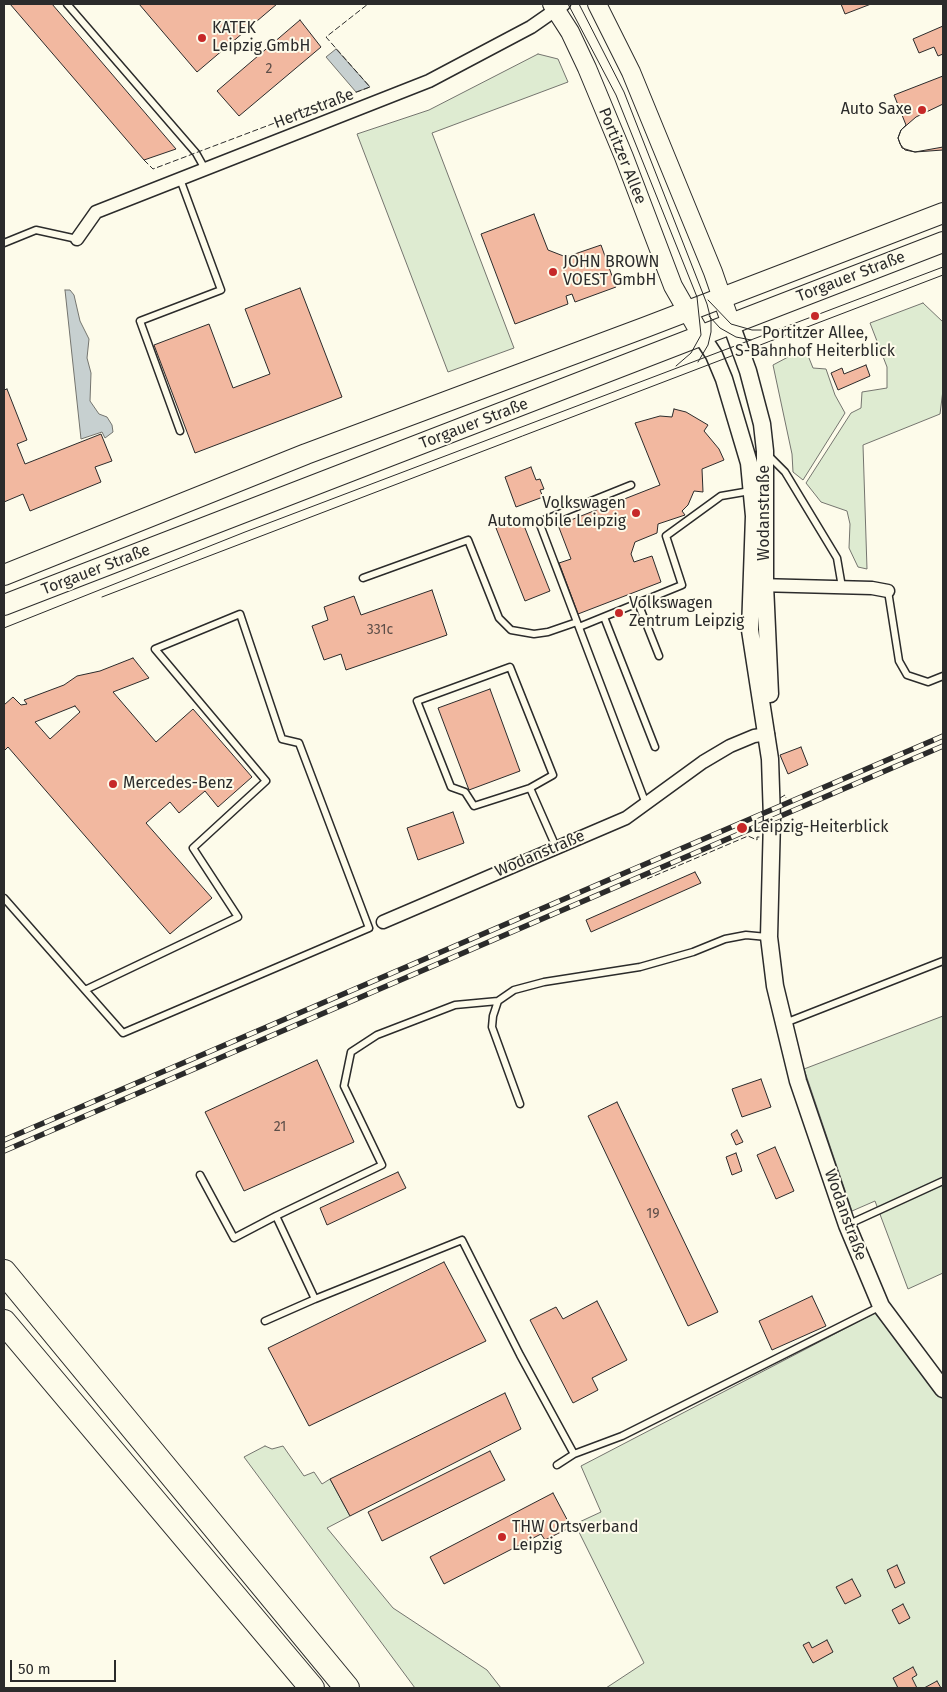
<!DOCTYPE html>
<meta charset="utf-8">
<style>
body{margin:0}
#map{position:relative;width:947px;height:1692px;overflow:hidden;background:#fdfbea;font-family:"Fira Sans",sans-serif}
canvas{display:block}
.frame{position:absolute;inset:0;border:5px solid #2b2b2b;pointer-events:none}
.scale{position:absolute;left:10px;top:1660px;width:106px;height:22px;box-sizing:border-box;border:2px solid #2b2b2b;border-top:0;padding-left:6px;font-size:15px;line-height:18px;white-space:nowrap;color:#2b2b2b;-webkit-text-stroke:4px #fdfbea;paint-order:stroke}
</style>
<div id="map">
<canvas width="947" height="1692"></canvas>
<div class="frame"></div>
<div class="scale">50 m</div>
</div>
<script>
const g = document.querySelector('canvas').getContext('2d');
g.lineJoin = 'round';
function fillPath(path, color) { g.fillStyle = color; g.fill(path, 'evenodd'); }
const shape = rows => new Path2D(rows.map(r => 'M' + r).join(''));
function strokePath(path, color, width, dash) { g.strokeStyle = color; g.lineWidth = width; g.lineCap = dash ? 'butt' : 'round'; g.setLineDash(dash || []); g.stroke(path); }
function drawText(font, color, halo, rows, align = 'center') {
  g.font = font + ' "Fira Sans",sans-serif'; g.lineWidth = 4; g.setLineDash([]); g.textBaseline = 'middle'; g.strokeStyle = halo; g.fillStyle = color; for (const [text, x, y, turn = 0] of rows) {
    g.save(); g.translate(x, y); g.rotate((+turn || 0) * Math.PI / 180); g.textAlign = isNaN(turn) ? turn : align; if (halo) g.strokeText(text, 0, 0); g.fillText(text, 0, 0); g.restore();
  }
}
const green = shape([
 [538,54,558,59,568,82,432,133,514,348,448,372,357,134,429,110,538,54],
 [923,303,943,322,943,390,940,414,863,445,867,569,858,567,849,548,850,524,847,511,821,502,806,483,851,413,861,408,862,392,887,388,887,367,870,323,923,303],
 [805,348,813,368,826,369,835,395,845,413,803,480,793,472,792,454,773,365,805,348],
 [943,1016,943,1273,908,1289,875,1201,852,1211,804,1069,943,1016],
 [875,1313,943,1395,943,1688,606,1688,644,1663,575,1524,601,1512,581,1466,875,1313],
 [265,1446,272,1449,283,1446,304,1476,314,1472,322,1484,330,1479,350,1516,327,1528,393,1608,487,1670,501,1688,415,1688,244,1457,265,1446]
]);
fillPath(green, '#deebd1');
strokePath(green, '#74746e', 1);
const water = shape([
 [336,49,370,87,356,92,326,57,336,49],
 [65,290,70,290,74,295,80,321,89,339,87,358,91,373,90,401,99,414,107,417,112,425,113,432,105,438,102,432,81,439,65,290]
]);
fillPath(water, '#c7d0d0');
strokePath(water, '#74746e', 1);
const building = shape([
 [10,4,52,4,176,149,144,160,10,4],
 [139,4,277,4,197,72,139,4],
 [841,4,871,4,845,14,841,4],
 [300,20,321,47,239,116,217,91,300,20],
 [943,26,943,54,938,56,934,47,919,53,913,39,943,26],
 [943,76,943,147,915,152,905,150,900,144,898,138,901,130,906,125,894,95,943,76],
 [943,104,943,150,915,152,902,148,898,138,901,130,916,117,943,104],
 [534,214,548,250,566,257,601,245,616,287,575,302,572,294,566,296,568,304,515,324,481,234,534,214],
 [300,288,342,397,195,453,154,345,209,324,233,388,270,374,245,309,300,288],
 [866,365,870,376,838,390,831,373,842,368,844,374,866,365],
 [7,389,27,440,17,444,25,464,101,434,112,461,95,467,101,482,30,511,23,494,4,502,4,390,7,389],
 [674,409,686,412,708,425,704,431,719,449,724,460,702,469,703,492,694,491,688,505,682,511,685,515,658,524,657,533,635,542,631,554,634,562,652,556,661,582,578,614,559,563,571,559,558,525,660,485,635,423,660,416,672,417,674,409],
 [531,467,536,480,540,479,544,489,540,490,543,497,516,507,505,477,531,467],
 [521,518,550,591,525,601,496,528,521,518],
 [432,590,447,635,346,670,341,654,324,660,312,626,328,620,324,607,354,596,361,615,432,590],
 [133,658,149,678,113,692,156,742,193,709,252,777,218,807,205,791,179,813,170,802,146,823,212,898,170,934,8,747,4,751,4,705,13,697,21,705,27,704,24,700,64,685,77,676,100,671,133,658],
 [75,706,80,712,50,739,35,722,75,706],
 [490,689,520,771,469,790,438,708,490,689],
 [801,747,808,765,788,774,780,755,801,747],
 [453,812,464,843,418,860,407,828,453,812],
 [695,872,701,883,591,932,586,920,695,872],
 [317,1060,354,1142,244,1191,205,1112,317,1060],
 [761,1079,771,1107,742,1117,732,1089,761,1079],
 [617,1102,718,1312,688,1326,588,1116,617,1102],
 [737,1130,743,1142,736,1145,731,1134,737,1130],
 [775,1147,794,1191,776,1199,757,1155,775,1147],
 [736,1153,742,1171,732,1175,726,1157,736,1153],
 [398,1172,406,1188,327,1225,320,1208,398,1172],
 [444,1262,486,1341,309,1426,268,1348,444,1262],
 [812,1296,826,1326,772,1350,759,1321,812,1296],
 [597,1301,627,1360,592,1378,598,1390,573,1403,530,1320,556,1307,563,1319,597,1301],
 [505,1393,521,1429,350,1516,330,1479,505,1393],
 [490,1451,505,1480,382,1541,368,1512,490,1451],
 [553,1493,571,1527,545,1540,541,1534,444,1584,430,1557,553,1493],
 [897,1565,905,1583,895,1588,887,1570,897,1565],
 [852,1579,861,1596,845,1604,836,1587,852,1579],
 [903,1604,910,1618,899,1624,892,1610,903,1604],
 [827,1640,833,1652,813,1663,803,1645,809,1642,812,1648,827,1640],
 [913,1667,917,1675,912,1678,917,1688,898,1688,893,1678,913,1667],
 [937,1681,941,1688,924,1688,937,1681]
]);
fillPath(building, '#f2b8a0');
strokePath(building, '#2b2b2b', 1);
const service = shape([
 [67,4,196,153,205,169],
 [180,179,221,290,140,321,180,431],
 [4,243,36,230,77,239],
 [767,454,785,472,837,558,842,587],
 [631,485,539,522,646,804],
 [363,578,468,540,499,618,511,630,534,634,548,632,577,622],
 [888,591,899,661,907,675,928,682,943,676],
 [638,603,659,656],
 [604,617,655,747],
 [579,627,682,585,666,536,721,496,750,491],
 [530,788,474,806,465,792,451,787,417,701,510,667,553,775,530,788,556,847],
 [4,898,85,990,123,1033,369,928,299,743,282,739,240,614,155,649,266,781,193,848,238,917,85,990],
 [498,1001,455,1005,377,1035,351,1052,344,1086,382,1165,276,1216,315,1299,462,1240,520,1355,574,1454,622,1436,879,1307],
 [785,1023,943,961],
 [520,1104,492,1027,493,1016,498,1001,514,990,544,982,640,967,693,952,725,939,746,935,767,937],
 [200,1175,234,1238,276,1216],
 [847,1225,943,1181],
 [265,1321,315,1299],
 [557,1465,574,1454]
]);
const minor = shape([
 [77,239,96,212,429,81,531,27,564,4],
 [758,585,872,588,888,591],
 [383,922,626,818,703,762,730,746,754,736,768,734]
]);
const tertiary = shape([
 [731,324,748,371,762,424,765,451,765,585,770,694],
 [701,335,714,355,724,379,749,463,754,516,750,630,770,759,772,819,769,937,775,986,798,1081,847,1225,881,1306,943,1389]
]);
const secondary = shape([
 [552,4,570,32,587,68,624,157,673,286,701,335],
 [597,4,631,72,713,272,731,324]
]);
const primary = shape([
 [4,575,306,454,646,327,943,213],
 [4,605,943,242]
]);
const motorway = shape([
 [4,1272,347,1688],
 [4,1322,312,1688]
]);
strokePath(service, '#2b2b2b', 9);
strokePath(minor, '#2b2b2b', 15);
strokePath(tertiary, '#2b2b2b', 19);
strokePath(secondary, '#2b2b2b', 20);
strokePath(primary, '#2b2b2b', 22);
strokePath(motorway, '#2b2b2b', 26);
strokePath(service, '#fdfbea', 6);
strokePath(minor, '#fdfbea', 12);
strokePath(tertiary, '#fdfbea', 16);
strokePath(secondary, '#fdfbea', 18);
strokePath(primary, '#fdfbea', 20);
strokePath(motorway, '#fdfbea', 24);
strokePath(shape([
 [568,4,616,95,697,297],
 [579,4,624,92,707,304,711,320,711,332,708,345,698,362],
 [708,300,731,324,752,330,769,330],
 [709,316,720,328,736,337,751,340],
 [676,366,691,353,701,335,697,297],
 [102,597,943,275],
 [4,628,245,532,943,267]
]), '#2b2b2b', 1);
const rail = shape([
 [4,1140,943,736],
 [4,1151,943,746]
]);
strokePath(rail, '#2b2b2b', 5.5);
strokePath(rail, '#fdfbea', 4, [11]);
strokePath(shape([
 [144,160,153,169,370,87,326,37,368,4],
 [780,798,785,795,786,798],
 [647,879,748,836,757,840,757,837,761,837]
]), '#2b2b2b', 1, [6, 2.5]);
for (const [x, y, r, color] of [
 [202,38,5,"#c62828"],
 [922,110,5,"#c62828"],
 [553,272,5,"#c62828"],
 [815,316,5,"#c62828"],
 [636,513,5,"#c62828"],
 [619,613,5,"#c62828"],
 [113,784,5,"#c62828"],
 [742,828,6,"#c62828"],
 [502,1537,5,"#c62828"]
]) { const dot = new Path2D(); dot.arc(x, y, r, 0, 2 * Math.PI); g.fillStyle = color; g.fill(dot); strokePath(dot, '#fdfbea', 2); }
drawText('14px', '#5d4e48', null, [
 ["2",269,69],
 ["331c",380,630],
 ["21",280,1127],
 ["19",653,1214]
]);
drawText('16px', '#2b2b2b', '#fdfbea', [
 ["KATEK",212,29],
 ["Leipzig GmbH",212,47],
 ["Auto Saxe",912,110,"right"],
 ["JOHN BROWN",563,263],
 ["VOEST GmbH",563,281],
 ["Portitzer Allee,",815,334,"center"],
 ["S-Bahnhof Heiterblick",815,352,"center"],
 ["Volkswagen",626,504,"right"],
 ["Automobile Leipzig",626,522,"right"],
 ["Volkswagen",629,604],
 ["Zentrum Leipzig",629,622],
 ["Mercedes-Benz",123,784],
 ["Leipzig-Heiterblick",753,828],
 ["THW Ortsverband",512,1528],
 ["Leipzig",512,1546]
], 'left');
drawText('16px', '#2b2b2b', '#fdfbea', [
 ["Hertzstraße",314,109,-21],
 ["Portitzer Allee",622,156,68],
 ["Torgauer Straße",851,277,-21],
 ["Torgauer Straße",474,424,-21],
 ["Wodanstraße",765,513,-90],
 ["Torgauer Straße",96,570,-21],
 ["Wodanstraße",540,854,-23],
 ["Wodanstraße",845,1215,70]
]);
</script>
